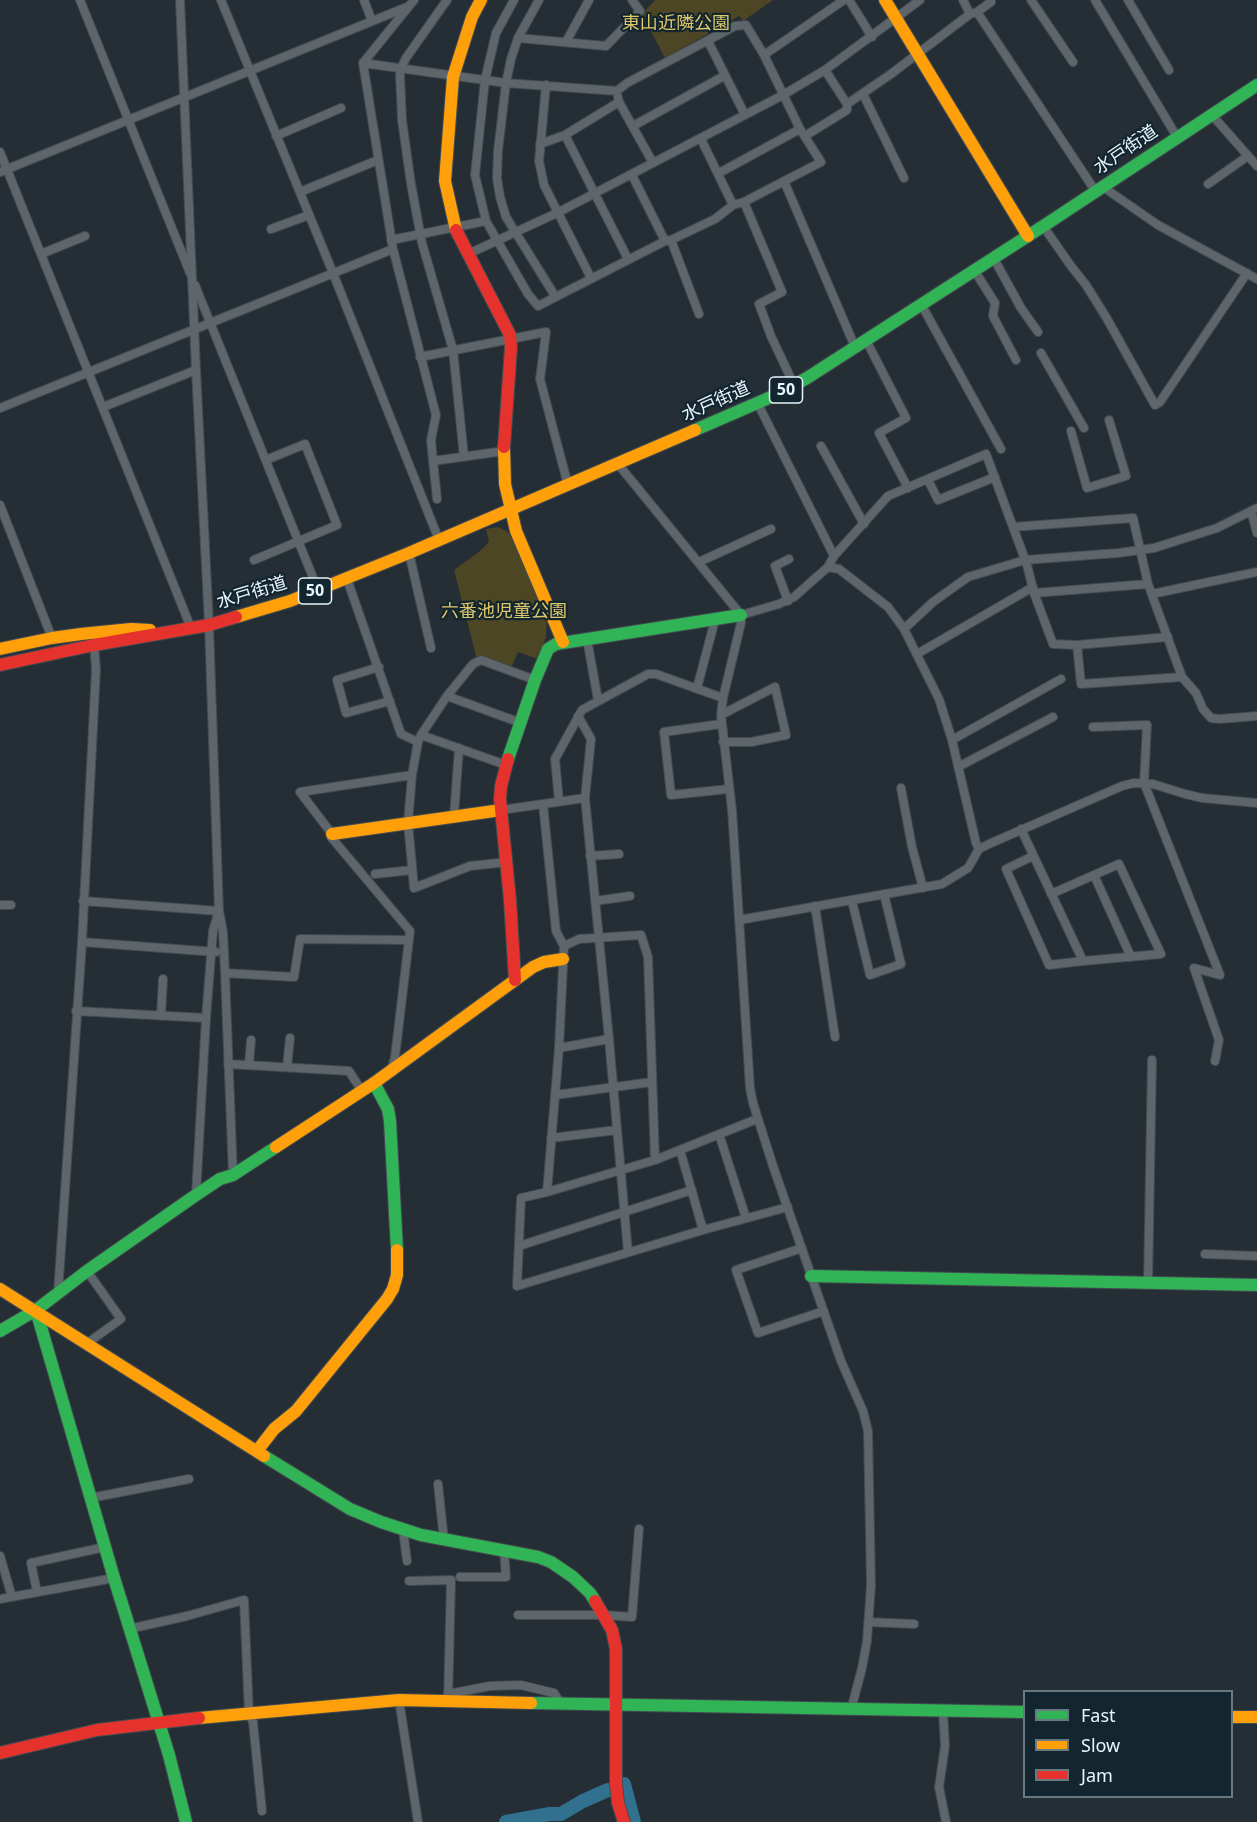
<!DOCTYPE html>
<meta charset="utf-8">
<style>
body{margin:0}
#map{position:relative;width:1257px;height:1822px;overflow:hidden;background:#242e34;font-family:"Noto Sans",sans-serif}
canvas{display:block}
.legend{position:absolute;left:1023px;top:1690px;width:210px;height:108px;box-sizing:border-box;background:#132630;border:2px solid #697982;margin:0;padding:8px 10px;list-style:none;font-size:18px;color:#e9f5fc}
.legend li{display:flex;align-items:center;gap:12px;height:30px}
.legend b{width:30px;border:2px solid #697982}
</style>
<div id="map">
<canvas width="1257" height="1822"></canvas>
<ul class="legend">
<li><b style="height:8px;background:#30b455"></b>Fast</li>
<li><b style="height:8px;background:#ff9f0a"></b>Slow</li>
<li><b style="height:8px;background:#e5322d"></b>Jam</li>
</ul>
</div>
<script>
const g = document.querySelector('canvas').getContext('2d');
g.lineJoin = 'round';
function fillPath(path, color) { g.fillStyle = color; g.fill(path, 'evenodd'); }
const shape = rows => new Path2D(rows.map(r => 'M' + r).join(''));
function strokePath(path, color, width, dash) { g.strokeStyle = color; g.lineWidth = width; g.lineCap = dash ? 'butt' : 'round'; g.setLineDash(dash || []); g.stroke(path); }
function drawText(font, color, halo, rows, align = 'center') {
  g.font = font + ' "Noto Sans","Noto Sans JP",sans-serif'; g.lineWidth = 4.5; g.setLineDash([]); g.textBaseline = 'middle'; g.strokeStyle = halo; g.fillStyle = color; for (const [text, x, y, turn = 0] of rows) {
    g.save(); g.translate(x, y); g.rotate((+turn || 0) * Math.PI / 180); g.textAlign = isNaN(turn) ? turn : align; if (halo) g.strokeText(text, 0, 0); g.fillText(text, 0, 0); g.restore();
  }
}
fillPath(shape([
 [655,0,773,0,743,21,739,16,665,58,642,14],
 [498,527,508,532,513,538,547,617,546,637,538,659,518,652,511,668,476,656,454,570,480,551,489,542,486,529]
]), '#4c4625');
strokePath(shape([
 [621,1785,624,1784,634,1822],
 [506,1822,550,1814,561,1814,583,1801,608,1790]
]), '#327090', 14);
const street = shape([
 [80,0,190,273],
 [180,0,196,370,209,625,219,911,223,932,225,973,233,1175],
 [221,0,333,273,439,540],
 [364,0,372,21],
 [414,0,363,63,393,249,436,415,431,440,433,461,504,451],
 [447,0,406,58,401,68,400,75,402,120,411,184,422,243,453,350,464,457],
 [514,0,496,33,485,80,475,175,486,221,528,294,538,306,665,241,671,240,715,219,733,205],
 [539,0,518,38,511,59,506,83,498,151,497,178,500,197,506,217,555,296],
 [849,0,872,37],
 [963,0,970,14],
 [1031,0,1073,62],
 [1095,0,1177,137],
 [1128,0,1169,70],
 [977,12,1096,192],
 [518,38,606,46,640,11,632,0],
 [708,41,745,115],
 [566,42,589,0],
 [764,55,844,0],
 [363,63,506,83,617,91,627,83,735,26,746,25,764,55,800,129,821,162,744,202,733,205,701,139],
 [546,85,539,161,544,185,591,278],
 [863,94,904,178],
 [618,97,619,102,653,163],
 [847,104,891,74,970,14,977,12,991,2,991,0],
 [1212,115,1257,166],
 [633,126,724,76],
 [565,135,628,259],
 [276,136,341,108],
 [805,136,847,110,847,104,825,70],
 [540,144,565,135,619,102],
 [0,152,191,628],
 [0,172,407,7],
 [719,173,800,129],
 [632,175,665,241],
 [784,181,855,347],
 [1208,184,1248,156],
 [1103,187,1158,225,1257,279],
 [300,192,378,160],
 [744,202,782,292,759,304,771,336,794,385],
 [1043,226,1071,266,1086,285,1106,317,1155,405,1160,402,1247,273],
 [271,229,309,215],
 [391,240,486,221],
 [671,240,699,314],
 [41,254,85,236],
 [468,254,557,213,783,95,825,70,920,0],
 [993,257,1021,308,1038,332],
 [974,270,995,303,993,316,1016,360],
 [195,285,318,590],
 [921,304,1001,449],
 [866,340,906,418,879,433,908,488],
 [1041,353,1084,428],
 [420,357,546,332,540,379,568,485],
 [758,404,834,556],
 [103,407,196,370],
 [0,408,393,249],
 [1071,431,1087,488,1126,476,1109,420],
 [821,446,864,524],
 [433,461,437,499],
 [618,464,741,615,741,623,723,698,721,715,732,810,750,1088,753,1103,773,1166,841,1361,863,1411,868,1431,871,1585,867,1641,862,1668,851,1710],
 [928,480,938,500,995,477],
 [0,505,52,638],
 [1251,511,1257,533],
 [1013,527,1133,518,1148,584,1182,677,1196,693,1203,709,1211,718,1219,719,1257,716],
 [409,553,431,648],
 [254,560,337,525,305,444,266,460],
 [699,562,771,529],
 [828,567,834,556,888,496,986,454,1027,565,1034,593,1053,644,1077,645,1168,637],
 [347,579,401,734,418,742],
 [1034,593,1148,584],
 [1152,594,1257,572],
 [788,601,775,566,789,559],
 [741,615,779,604,794,597,828,567,839,569,888,607,904,629,939,699,952,740,976,843,979,849],
 [904,629,933,602,968,577,1025,560,1118,553,1154,548,1217,528,1257,508],
 [587,639,598,700],
 [1077,645,1081,684,1182,677],
 [917,654,1033,587],
 [379,667,337,680,346,713,390,701],
 [697,688,715,620],
 [447,696,521,723],
 [721,715,775,687,786,735,751,742,723,742],
 [578,716,591,739,585,798,609,1039,628,1252],
 [721,724,664,732,671,795,729,789],
 [1093,727,1147,725,1144,783,1220,975,1194,968,1219,1040,1215,1061],
 [421,735,506,765],
 [952,740,1061,679],
 [958,767,1053,717],
 [901,788,912,847,923,888],
 [559,802,555,759,582,710,648,674,656,674,723,698],
 [543,804,556,931,564,946,559,1048,547,1192],
 [501,810,585,798],
 [454,816,459,748],
 [1021,829,1083,961,1049,965,1006,869,1033,856],
 [590,856,619,854],
 [507,862,470,866,414,888,408,823,412,775,418,742,421,735,447,696,473,664,481,660,535,680],
 [375,874,412,870],
 [1094,875,1131,957],
 [1051,894,1119,864,1161,954,1083,961],
 [83,901,219,911],
 [595,901,630,896],
 [852,901,870,975,901,964,884,894],
 [0,905,11,905],
 [815,906,835,1037],
 [739,920,942,884,968,868,979,849,989,844,1122,786,1134,783,1153,784,1185,794,1202,798,1257,803],
 [82,942,216,952],
 [564,946,579,939,641,935,648,957,655,1160],
 [225,973,294,977,300,939,409,940],
 [76,1011,206,1018],
 [161,1016,163,979],
 [559,1048,609,1039],
 [228,1064,349,1071,362,1091],
 [249,1065,251,1040],
 [287,1067,290,1038],
 [391,1071,395,1057,410,931,331,837,332,834,300,792,412,775],
 [555,1095,652,1082],
 [757,1119,655,1160,547,1192,521,1198,517,1286,703,1230,788,1207],
 [719,1134,746,1218],
 [551,1138,617,1130],
 [680,1150,703,1230],
 [196,1195,206,1018,213,931,218,914],
 [519,1246,692,1190],
 [802,1248,736,1270,758,1333,824,1311],
 [1205,1254,1257,1256],
 [1148,1282,1152,1060],
 [58,1293,82,942,96,669,94,645],
 [86,1344,121,1319,87,1271],
 [438,1484,444,1540],
 [90,1498,189,1479],
 [403,1530,407,1561],
 [0,1556,12,1597],
 [460,1577,506,1577,504,1550],
 [409,1581,451,1580,448,1702],
 [37,1592,31,1563,105,1547],
 [0,1599,114,1578],
 [518,1615,605,1615,632,1617,639,1529],
 [868,1622,914,1624],
 [129,1629,187,1616,244,1600,249,1714,253,1722,262,1811],
 [448,1694,490,1686,521,1685,554,1693,561,1704],
 [399,1700,418,1822],
 [943,1711,945,1746,939,1787,946,1822]
]);
const fast = shape([
 [695,430,778,394,807,378,1048,223,1257,85],
 [508,759,535,680,548,649,556,644,741,615],
 [374,1083,388,1109,390,1121,397,1250],
 [811,1276,1257,1285],
 [36,1310,114,1578,169,1755,186,1822],
 [0,1331,36,1310,87,1271,196,1195,220,1179,233,1175,276,1147],
 [264,1456,350,1509,381,1522,421,1535,538,1557,551,1562,573,1577,590,1593,595,1601],
 [531,1703,1024,1712]
]);
const slow = shape([
 [885,0,1028,236],
 [456,230,445,181,453,77,472,17,481,0],
 [504,447,505,484,516,531,563,642],
 [236,617,290,601,409,553,695,430],
 [0,649,52,638,81,634,131,629,150,630],
 [332,834,501,810],
 [276,1147,374,1083,533,967,544,962,563,959],
 [0,1289,264,1456],
 [257,1451,274,1429,296,1411,387,1299,393,1289,397,1275,397,1250],
 [1232,1717,1257,1717],
 [199,1718,399,1700,531,1703]
]);
const jam = shape([
 [456,230,510,335,511,347,504,447],
 [0,665,94,645,209,625,236,617],
 [508,759,501,786,500,799,510,900,515,980],
 [595,1601,612,1630,616,1649,616,1784,618,1803,624,1822],
 [0,1753,97,1730,199,1718]
]);
strokePath(street, '#424b50', 10);
strokePath(fast, '#424b50', 14);
strokePath(slow, '#424b50', 14);
strokePath(jam, '#424b50', 14);
strokePath(street, '#5e656b', 8);
strokePath(fast, '#30b455', 12);
strokePath(slow, '#ff9f0a', 12);
strokePath(jam, '#e5322d', 12);
for (const [x, y, w] of [
 [786,390,33],
 [315,591,33]
]) { const box = new Path2D(); box.roundRect(x - w / 2, y - 13, w, 26, 4.5); g.fillStyle = '#132630'; g.fill(box); strokePath(box, '#e9f5fc', 1.5); }
drawText('bold 16px', '#e9f5fc', null, [
 ["50",786,390],
 ["50",315,591]
]);
drawText('18px', '#dcc76a', '#132630', [
 ["東山近隣公園",676,24],
 ["六番池児童公園",504,612]
]);
drawText('18px', '#e9f5fc', '#132630', [
 ["水戸街道",1126,150,-34],
 ["水戸街道",716,402,-24],
 ["水戸街道",252,593,-17]
]);
</script>
